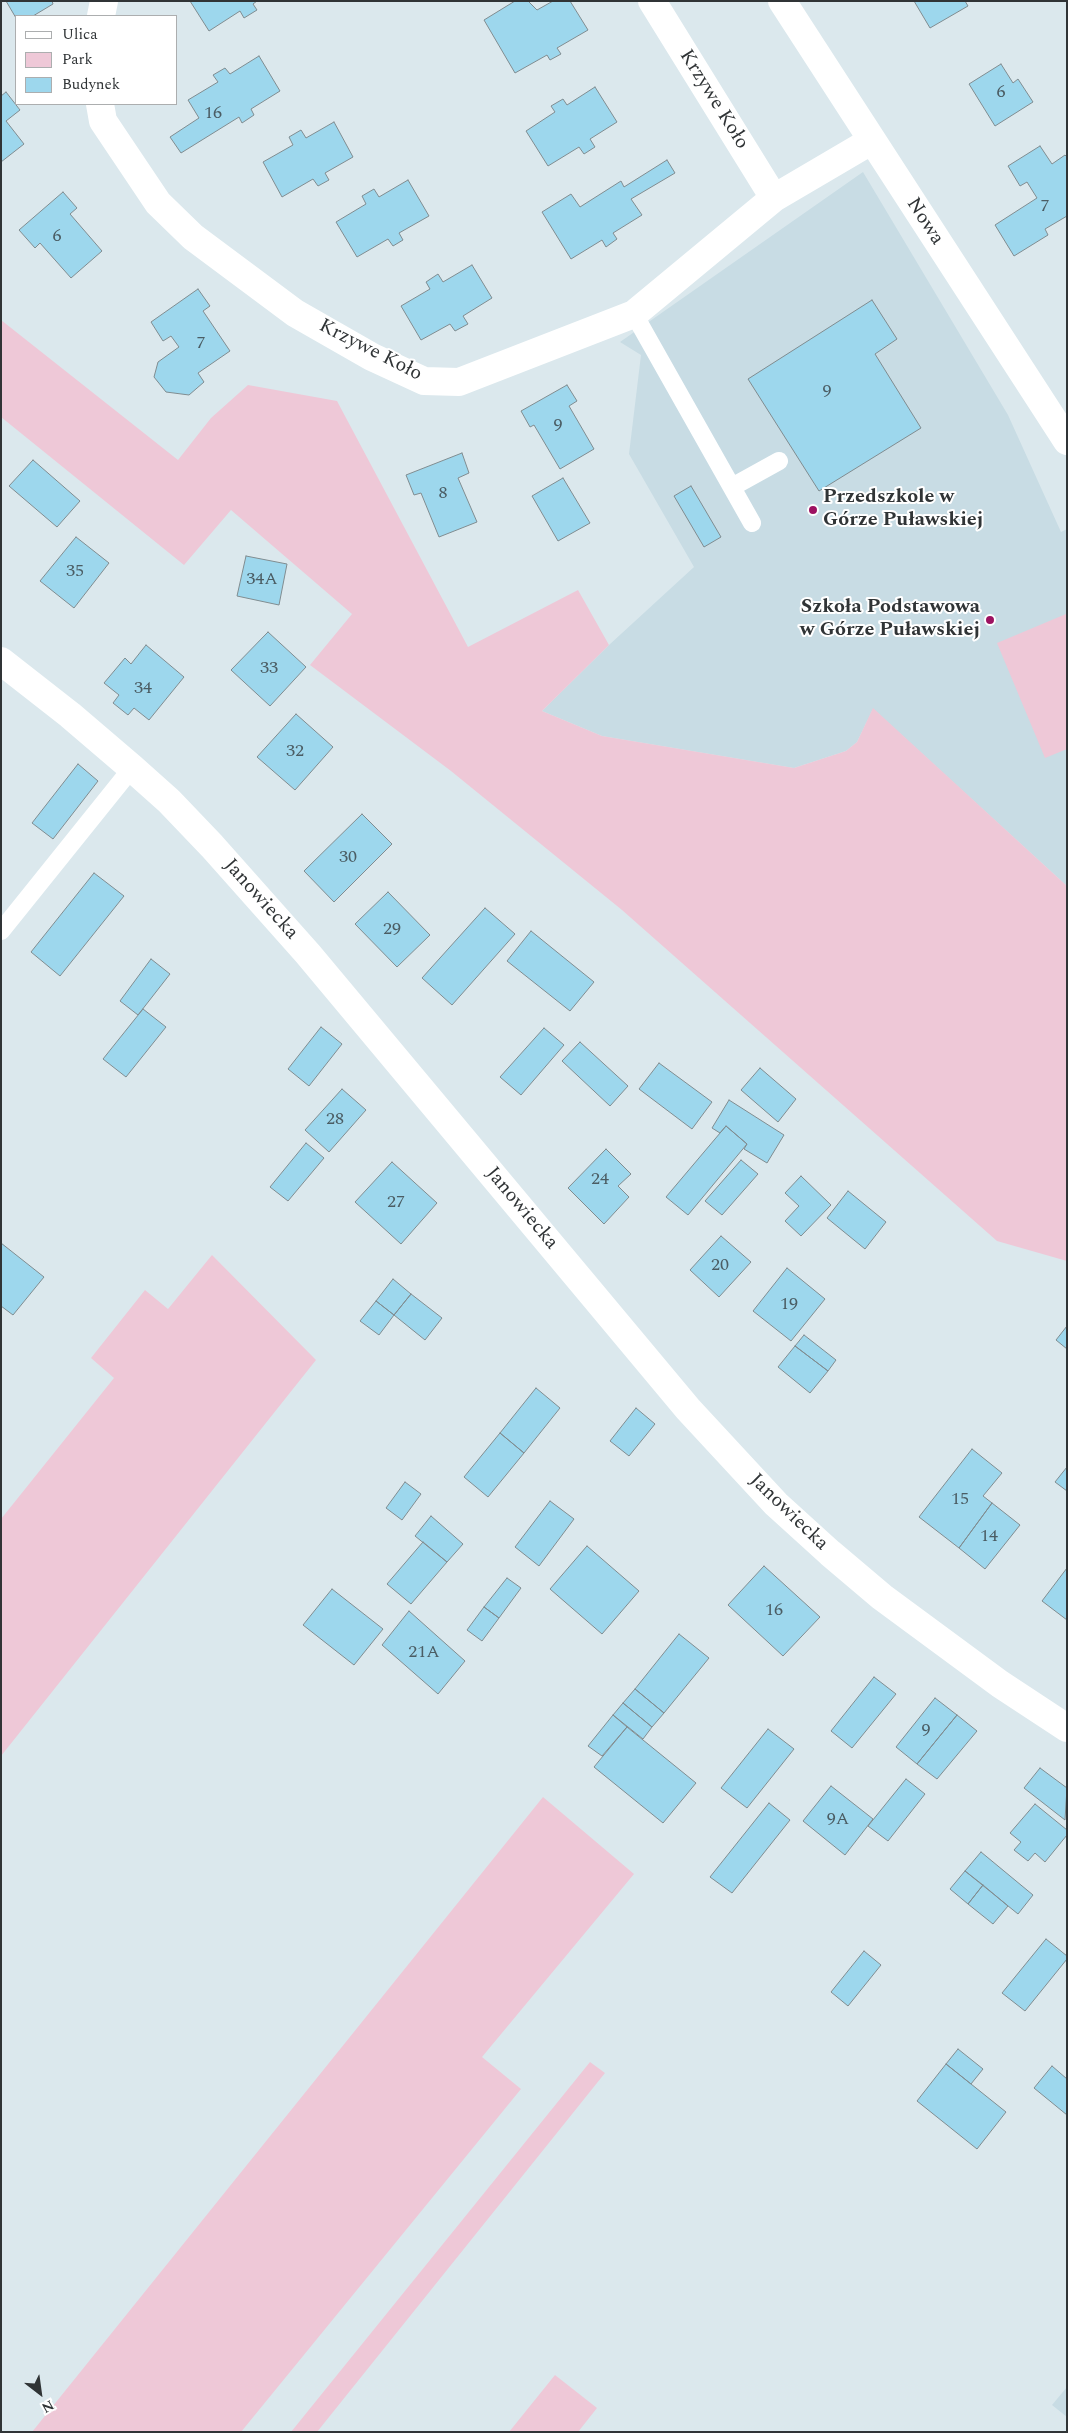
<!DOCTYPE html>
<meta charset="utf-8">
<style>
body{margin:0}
#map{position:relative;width:1068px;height:2433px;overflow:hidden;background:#dbe8ed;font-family:Spectral,serif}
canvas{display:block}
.frame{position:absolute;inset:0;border:2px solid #303436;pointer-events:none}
.legend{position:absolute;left:15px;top:15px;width:162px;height:90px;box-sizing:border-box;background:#fff;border:1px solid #acaeaf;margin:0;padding:6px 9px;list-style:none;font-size:15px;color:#303436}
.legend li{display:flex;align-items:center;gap:10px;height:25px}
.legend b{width:25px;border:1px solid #acaeaf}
.north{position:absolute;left:15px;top:2368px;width:50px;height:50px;-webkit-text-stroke:4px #fff;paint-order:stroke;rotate:150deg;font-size:14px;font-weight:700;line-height:20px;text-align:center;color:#303436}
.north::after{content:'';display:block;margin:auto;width:18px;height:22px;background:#303436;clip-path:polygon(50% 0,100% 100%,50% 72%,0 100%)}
</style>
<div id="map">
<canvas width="1068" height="2433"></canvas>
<div class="frame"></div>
<ul class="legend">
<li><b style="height:6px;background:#fff"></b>Ulica</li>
<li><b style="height:14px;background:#eec8d7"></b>Park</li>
<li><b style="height:14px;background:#9dd7ed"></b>Budynek</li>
</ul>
<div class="north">N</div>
</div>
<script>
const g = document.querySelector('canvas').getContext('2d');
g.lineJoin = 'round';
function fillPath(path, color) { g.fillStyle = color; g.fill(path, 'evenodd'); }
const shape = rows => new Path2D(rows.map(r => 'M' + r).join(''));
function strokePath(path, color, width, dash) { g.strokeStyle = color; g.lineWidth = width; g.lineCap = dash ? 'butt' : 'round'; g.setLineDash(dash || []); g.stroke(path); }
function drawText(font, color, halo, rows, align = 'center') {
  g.font = font + ' Spectral,serif'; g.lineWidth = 4; g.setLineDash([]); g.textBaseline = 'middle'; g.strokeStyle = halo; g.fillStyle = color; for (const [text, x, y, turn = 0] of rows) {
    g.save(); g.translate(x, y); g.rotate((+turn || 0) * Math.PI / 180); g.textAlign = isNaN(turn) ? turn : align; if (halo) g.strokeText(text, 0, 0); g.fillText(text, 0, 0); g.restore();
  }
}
fillPath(shape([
 [863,172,1008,415,1061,532,1067,529,1067,886,873,709,857,742,846,751,794,768,602,736,542,711,609,645,694,567,629,454,641,355,620,342],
 [1067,2387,1067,2417,1052,2405]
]), '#c8dce4');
fillPath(shape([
 [1,320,178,460,211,418,248,385,337,401,468,647,578,590,609,645,542,711,602,736,794,768,846,751,857,742,873,708,1067,886,1067,1261,997,1241,622,910,451,771,310,665,352,614,231,510,184,565,1,417],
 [1066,614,1067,749,1045,758,997,643],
 [212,1255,316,1360,1,1756,1,1519,114,1378,91,1358,145,1290,168,1309],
 [543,1797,634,1874,482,2057,521,2089,241,2432,32,2432],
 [590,2062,605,2073,317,2432,291,2432],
 [555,2375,597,2408,578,2432,509,2432]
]), '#eec8d7');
const building = shape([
 [6,1,52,1,53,4,33,16,16,16,16,18,6,1],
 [190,1,257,1,253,4,257,10,244,18,240,11,209,31,190,1],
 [515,1,528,1,537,10,553,1,570,1,588,30,557,48,561,54,550,60,547,55,515,73,484,20,515,1],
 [914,1,965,1,968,6,930,28,914,1],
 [259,56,280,91,251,109,254,115,242,123,239,117,181,153,170,137,199,118,188,100,218,82,213,75,225,68,230,74,259,56],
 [1001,64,1013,83,1018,79,1033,102,995,126,969,84,1001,64],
 [595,87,617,122,590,139,595,147,584,154,579,147,548,166,526,131,555,112,551,106,563,99,567,105,595,87],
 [6,92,20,110,6,121,24,144,1,162,1,96,6,92],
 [334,122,353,157,325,173,329,180,318,186,313,179,282,197,263,162,293,145,289,137,301,130,306,138,334,122],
 [1040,146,1052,164,1065,155,1067,157,1067,216,1045,229,1048,235,1014,256,995,225,1037,198,1027,182,1020,186,1008,166,1040,146],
 [667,160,675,173,631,199,642,215,613,233,617,239,606,247,602,240,571,259,542,212,571,194,580,207,621,181,624,187,667,160],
 [408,180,429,216,399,233,403,240,393,246,388,239,357,257,336,222,366,204,362,196,374,189,379,197,408,180],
 [63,192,77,208,70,214,102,251,71,278,40,243,35,248,19,230,63,192],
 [472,265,492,298,463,316,468,324,455,331,450,324,421,340,401,306,430,289,426,282,438,274,443,282,472,265],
 [198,289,210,306,203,311,230,351,198,373,204,382,189,395,166,392,154,377,158,362,179,347,171,336,163,341,151,322,198,289],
 [872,300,897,339,875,354,921,428,819,491,748,379,872,300],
 [567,385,577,401,569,406,594,449,560,469,534,425,530,427,521,411,567,385],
 [462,453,469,473,458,478,477,522,439,537,421,493,414,495,406,475,462,453],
 [33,460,80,501,57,527,9,486,33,460],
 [563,478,590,523,558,541,532,496,563,478],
 [691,486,721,537,704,547,674,496,691,486],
 [76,537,109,563,74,608,40,581,76,537],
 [246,556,287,564,279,605,237,596,246,556],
 [268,632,306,667,270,706,231,670,268,632],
 [146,645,184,677,149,720,134,708,128,715,113,703,119,695,104,683,125,658,131,664,146,645],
 [296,714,333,747,295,790,257,757,296,714],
 [78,764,98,781,53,839,32,823,78,764],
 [362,814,392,844,334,902,304,871,362,814],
 [94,873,124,896,60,976,31,952,94,873],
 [388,892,430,935,397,967,355,924,388,892],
 [485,908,515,934,452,1005,422,978,485,908],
 [531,931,594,982,570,1011,507,961,531,931],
 [151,959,170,974,138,1015,120,1001,151,959],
 [143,1009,166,1027,126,1077,103,1059,143,1009],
 [321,1027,342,1044,309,1086,288,1069,321,1027],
 [544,1028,564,1045,521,1095,500,1077,544,1028],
 [580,1042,628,1086,610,1106,562,1061,580,1042],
 [659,1063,712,1102,692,1129,639,1089,659,1063],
 [760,1068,796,1099,778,1122,741,1090,760,1068],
 [342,1089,366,1110,329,1152,305,1130,342,1089],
 [729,1100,784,1135,767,1163,744,1149,747,1144,726,1126,720,1133,712,1128,729,1100],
 [726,1126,747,1144,688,1215,666,1197,726,1126],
 [306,1143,324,1158,288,1201,270,1187,306,1143],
 [606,1149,631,1174,618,1186,629,1197,604,1224,568,1188,606,1149],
 [741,1160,758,1174,722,1215,705,1201,741,1160],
 [392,1162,437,1203,401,1244,355,1202,392,1162],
 [801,1176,831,1205,801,1236,785,1221,799,1206,785,1193,801,1176],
 [848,1191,886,1222,865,1249,827,1218,848,1191],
 [721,1236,751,1262,719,1297,690,1270,721,1236],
 [1,1243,44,1277,13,1315,1,1306,1,1243],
 [787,1268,825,1299,791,1341,753,1311,787,1268],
 [393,1279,411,1294,394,1315,376,1301,393,1279],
 [411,1294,442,1318,425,1340,394,1315,411,1294],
 [376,1301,394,1315,379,1335,360,1321,376,1301],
 [1067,1326,1067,1349,1056,1340,1067,1326],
 [804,1335,836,1360,828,1371,795,1346,804,1335],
 [795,1346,828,1371,810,1393,778,1367,795,1346],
 [536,1388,560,1408,524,1453,500,1433,536,1388],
 [636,1408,655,1424,629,1456,610,1441,636,1408],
 [500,1433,524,1453,488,1497,464,1477,500,1433],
 [972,1449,1002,1473,983,1496,992,1503,959,1548,919,1517,972,1449],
 [1067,1467,1067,1491,1055,1482,1067,1467],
 [405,1482,421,1494,402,1520,386,1508,405,1482],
 [550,1501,574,1519,539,1566,515,1547,550,1501],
 [992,1503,1020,1525,985,1569,959,1548,992,1503],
 [431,1516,463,1544,447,1562,415,1536,431,1516],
 [423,1542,447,1562,411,1604,387,1584,423,1542],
 [587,1546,639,1591,602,1634,550,1589,587,1546],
 [764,1566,820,1617,783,1656,728,1605,764,1566],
 [1067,1568,1067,1620,1042,1601,1067,1568],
 [507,1578,521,1588,499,1618,484,1607,507,1578],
 [332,1589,383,1629,354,1665,303,1625,332,1589],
 [484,1607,499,1618,482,1641,467,1630,484,1607],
 [409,1611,465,1661,438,1694,382,1645,409,1611],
 [679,1634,709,1658,664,1713,635,1689,679,1634],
 [874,1677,896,1694,852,1748,831,1731,874,1677],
 [635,1689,664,1713,652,1727,623,1703,635,1689],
 [935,1698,957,1715,917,1764,896,1747,935,1698],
 [623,1703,652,1727,643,1739,613,1715,623,1703],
 [613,1715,627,1727,602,1756,588,1746,613,1715],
 [957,1715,977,1731,937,1779,917,1764,957,1715],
 [627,1727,696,1783,663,1823,594,1767,627,1727],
 [768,1729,794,1749,747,1808,721,1788,768,1729],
 [1040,1768,1067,1788,1065,1820,1024,1788,1040,1768],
 [906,1779,925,1794,888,1841,868,1826,906,1779],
 [831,1786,873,1819,845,1855,803,1821,831,1786],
 [769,1803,790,1820,732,1893,710,1877,769,1803],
 [1035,1804,1067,1830,1067,1835,1045,1862,1035,1853,1028,1861,1014,1850,1021,1842,1010,1833,1035,1804],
 [981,1852,1033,1895,1018,1914,965,1871,981,1852],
 [965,1871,983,1885,968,1904,950,1889,965,1871],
 [983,1885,1008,1906,993,1924,968,1904,983,1885],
 [1046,1939,1067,1956,1067,1959,1025,2011,1002,1993,1046,1939],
 [864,1951,881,1965,848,2006,831,1992,864,1951],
 [958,2049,983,2069,971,2084,946,2064,958,2049],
 [946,2064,1006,2112,977,2149,917,2101,946,2064],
 [1052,2066,1067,2079,1067,2115,1034,2088,1052,2066]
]);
fillPath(building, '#9dd7ed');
strokePath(building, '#808c90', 1);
strokePath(shape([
 [634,314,752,523],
 [732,487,779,461],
 [1,931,132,768]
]), '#fff', 18);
strokePath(shape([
 [652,1,774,198],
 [782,1,1067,441],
 [101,16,104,1],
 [100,104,103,121,158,203,193,237,295,313,372,357,424,381,459,382,634,314,774,198,871,141]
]), '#fff', 28);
strokePath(shape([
 [1,661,70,715,132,768,169,801,212,846,308,954,688,1409,776,1504,830,1553,882,1597,1000,1684,1067,1728]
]), '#fff', 28);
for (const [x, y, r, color] of [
 [813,510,5,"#9d1261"],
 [990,620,5,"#9d1261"]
]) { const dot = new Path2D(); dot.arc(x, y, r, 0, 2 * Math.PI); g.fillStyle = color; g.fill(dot); strokePath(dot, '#fff', 2); }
drawText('18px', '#4b5d64', null, [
 ["6",1001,93],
 ["16",213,114],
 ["7",1045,207],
 ["6",57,237],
 ["7",201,344],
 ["9",827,392],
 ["9",558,426],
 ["8",443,494],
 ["35",75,572],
 ["34A",262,580],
 ["33",269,669],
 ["34",143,689],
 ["32",295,752],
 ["30",348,858],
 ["29",392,930],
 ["28",335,1120],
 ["24",600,1180],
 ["27",396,1203],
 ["20",720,1266],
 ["19",789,1305],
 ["15",960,1500],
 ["14",989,1537],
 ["16",774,1611],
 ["21A",424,1653],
 ["9",926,1731],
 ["9A",838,1820]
]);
drawText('20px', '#303436', '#fff', [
 ["Krzywe Koło",713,100,58],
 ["Nowa",924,222,57],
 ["Krzywe Koło",370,351,27],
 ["Janowiecka",260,900,48],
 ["Janowiecka",521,1209,50],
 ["Janowiecka",788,1513,44]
]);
drawText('bold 20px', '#303436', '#fff', [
 ["Przedszkole w",823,498],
 ["Górze Puławskiej",823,521],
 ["Szkoła Podstawowa",980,608,"right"],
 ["w Górze Puławskiej",980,631,"right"]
], 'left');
</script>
